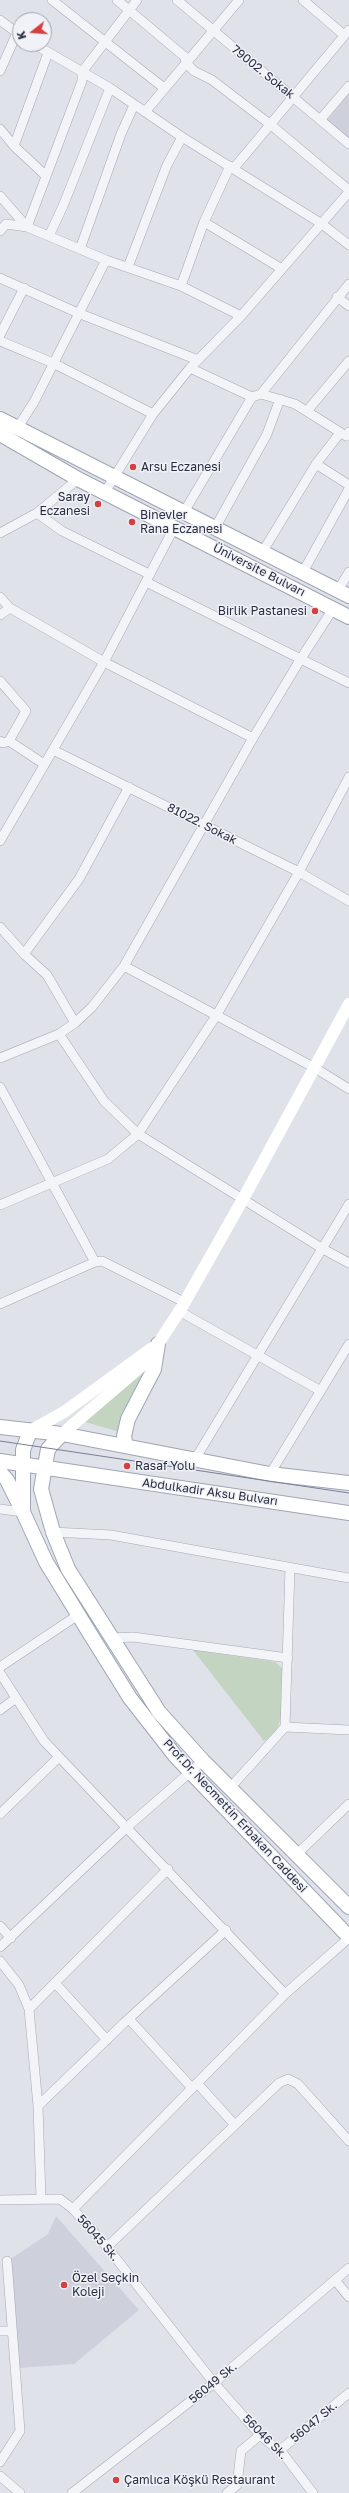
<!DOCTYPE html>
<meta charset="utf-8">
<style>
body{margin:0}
#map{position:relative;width:349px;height:2493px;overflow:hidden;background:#e0e2ea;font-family:"Golos Text",sans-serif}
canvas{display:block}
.north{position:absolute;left:12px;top:12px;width:40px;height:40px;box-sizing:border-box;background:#f0f2f7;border:1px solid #a0a3af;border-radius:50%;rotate:253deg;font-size:11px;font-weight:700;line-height:16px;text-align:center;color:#282d42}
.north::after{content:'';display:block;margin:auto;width:14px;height:18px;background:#d44040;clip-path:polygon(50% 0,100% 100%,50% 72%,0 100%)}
</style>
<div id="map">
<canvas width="349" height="2493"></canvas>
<div class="north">K</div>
</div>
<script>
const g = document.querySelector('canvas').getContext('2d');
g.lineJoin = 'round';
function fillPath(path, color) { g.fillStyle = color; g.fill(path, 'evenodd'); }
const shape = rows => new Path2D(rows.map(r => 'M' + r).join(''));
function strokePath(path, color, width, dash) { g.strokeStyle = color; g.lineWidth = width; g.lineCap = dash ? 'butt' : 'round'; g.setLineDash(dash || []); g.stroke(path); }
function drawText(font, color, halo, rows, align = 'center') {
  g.font = font + ' "Golos Text",sans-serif'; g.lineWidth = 3; g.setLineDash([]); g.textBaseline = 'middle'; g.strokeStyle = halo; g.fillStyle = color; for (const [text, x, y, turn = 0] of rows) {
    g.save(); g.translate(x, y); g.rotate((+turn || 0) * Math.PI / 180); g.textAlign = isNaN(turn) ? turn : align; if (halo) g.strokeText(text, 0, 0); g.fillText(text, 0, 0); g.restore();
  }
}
fillPath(shape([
 [349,93,349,144,325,123],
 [56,2216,139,2310,74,2364,19,2368,9,2260,48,2234]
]), '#ced1dc');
fillPath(shape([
 [151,1364,120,1432,85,1422],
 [193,1650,275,1662,282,1668,281,1717,278,1727,272,1736,264,1741]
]), '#c3d4c1');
const street = shape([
 [52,0,164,88],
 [117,0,185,57,186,63,194,71,212,80,271,125,349,190],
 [177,0,349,144],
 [303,0,344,35],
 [0,20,20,35],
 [34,44,110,88,182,137,322,224,349,245],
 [0,71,17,33],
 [145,112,239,0],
 [320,120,349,86],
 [0,129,14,146,45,175],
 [14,146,48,53],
 [234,168,349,30],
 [0,196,27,227,82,81,82,72,137,0],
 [204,222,282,269],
 [0,231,6,224,27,227,106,260,181,286,241,316],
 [49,236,63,206,110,88],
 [80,249,121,134,134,105],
 [128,267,167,165,182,137],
 [0,278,78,313,198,360],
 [181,286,204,222,230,166],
 [337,297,349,306],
 [0,335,24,288],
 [0,341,53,363,153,414],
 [190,368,241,316,349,192],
 [261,394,349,284],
 [307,411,349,361],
 [18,427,34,402,106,260],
 [316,464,349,485],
 [105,492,153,414,190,368,252,397,261,394,295,404,346,436,349,432],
 [184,512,252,397],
 [37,513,62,531,149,574],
 [215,528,267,434,280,399],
 [0,533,37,513,78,479],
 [263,551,316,464,340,433],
 [303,572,349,489],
 [146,582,349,683],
 [338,590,349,572],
 [0,597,10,608,104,662,253,738],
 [0,615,10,608],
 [0,681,26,711,9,741,3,743,0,741],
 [9,741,44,764],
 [53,750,299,872,349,901],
 [0,841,104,662,175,526],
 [0,927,24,954,47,975,75,1023],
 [24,954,79,879,129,787],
 [124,966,315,1068,349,1089],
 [59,1034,104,1101,138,1134,323,1249,349,1263],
 [0,1058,59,1034,75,1023,92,1007,124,966,253,738,300,660,333,609],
 [0,1087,95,1262,0,1304],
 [0,1205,108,1159,138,1134,216,1016,299,872,349,777],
 [95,1262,102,1261,184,1302],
 [179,1311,319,1390],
 [194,1461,349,1204],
 [270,1474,349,1344],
 [0,1509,23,1512],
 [53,1532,111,1535,349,1578],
 [111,1638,133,1637,288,1658],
 [0,1667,78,1615],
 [0,1673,44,1741,285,1994],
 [0,1710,16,1698],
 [285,1727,349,1730],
 [230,1788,285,1727,290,1568],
 [0,1814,59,1757],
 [297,1854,349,1804],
 [0,1926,11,1938],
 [0,1947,127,1827,203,1761],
 [0,1961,19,1985,29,2009,38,2106,41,2199],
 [55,1983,107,2040],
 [29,2009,168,1869],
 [129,2019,192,2088],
 [197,2083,234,2124],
 [38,2106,124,2023,226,1930],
 [0,2200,60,2199,73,2209,107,2247,214,2383,260,2435,284,2455,313,2493],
 [73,2209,285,1994,349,1938],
 [107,2247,279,2083,288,2079,298,2084,349,2141],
 [335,2280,349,2297],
 [0,2331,11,2331],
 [279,2451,349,2393],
 [0,2462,20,2431,7,2261],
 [0,2476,20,2493],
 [72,2493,214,2383,349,2268],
 [227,2493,237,2485,241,2451,260,2435]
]);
const primary = shape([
 [0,419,349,596],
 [0,434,78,479,349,617],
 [0,1427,62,1434,270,1474,349,1483],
 [30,1431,23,1450,23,1512,46,1562,92,1637,130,1698,176,1757,349,1937],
 [62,1434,48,1449,41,1489,53,1532,68,1569,159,1712,203,1761,349,1907],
 [126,1446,124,1436,128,1419,154,1369,158,1344],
 [0,1461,349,1513],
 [0,1472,7,1480,20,1506]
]);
strokePath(street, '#a5a8b4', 10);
strokePath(primary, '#9fa5b6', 16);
strokePath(street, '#f3f4f8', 9);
strokePath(shape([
 [30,1431,64,1412,152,1348],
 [62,1434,144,1364,158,1344,182,1307,243,1199,349,1004]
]), '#fff', 12);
strokePath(primary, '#fff', 14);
strokePath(shape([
 [0,1441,349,1493]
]), '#797f94', 1);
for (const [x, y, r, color] of [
 [133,467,4,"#d44040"],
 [98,504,4,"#d44040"],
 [132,522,4,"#d44040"],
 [315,611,4,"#d44040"],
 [127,1466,4,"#d44040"],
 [64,2285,4,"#d44040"],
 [116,2480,4,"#d44040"]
]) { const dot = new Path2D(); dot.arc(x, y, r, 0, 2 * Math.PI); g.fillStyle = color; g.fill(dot); strokePath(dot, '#f0f2f7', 1.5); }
drawText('12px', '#282d42', '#f0f2f7', [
 ["79002. Sokak",263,72,39],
 ["Üniversite Bulvarı",259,570,27],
 ["81022. Sokak",202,824,27],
 ["Abdulkadir Aksu Bulvarı",210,1492,8],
 ["Prof.Dr. Necmettin Erbakan Caddesi",235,1816,47],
 ["56045 Sk.",98,2238,49],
 ["56049 Sk.",213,2383,-39],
 ["56047 Sk.",314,2422,-40],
 ["56046 Sk.",265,2437,45]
]);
drawText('12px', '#282d42', '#f0f2f7', [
 ["Arsu Eczanesi",141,467],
 ["Saray",90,497,"right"],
 ["Eczanesi",90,511,"right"],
 ["Binevler",140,515],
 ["Rana Eczanesi",140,529],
 ["Birlik Pastanesi",307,611,"right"],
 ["Rasaf Yolu",135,1466],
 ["Özel Seçkin",72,2278],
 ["Koleji",72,2292],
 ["Çamlıca Köşkü Restaurant",124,2480]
], 'left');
</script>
